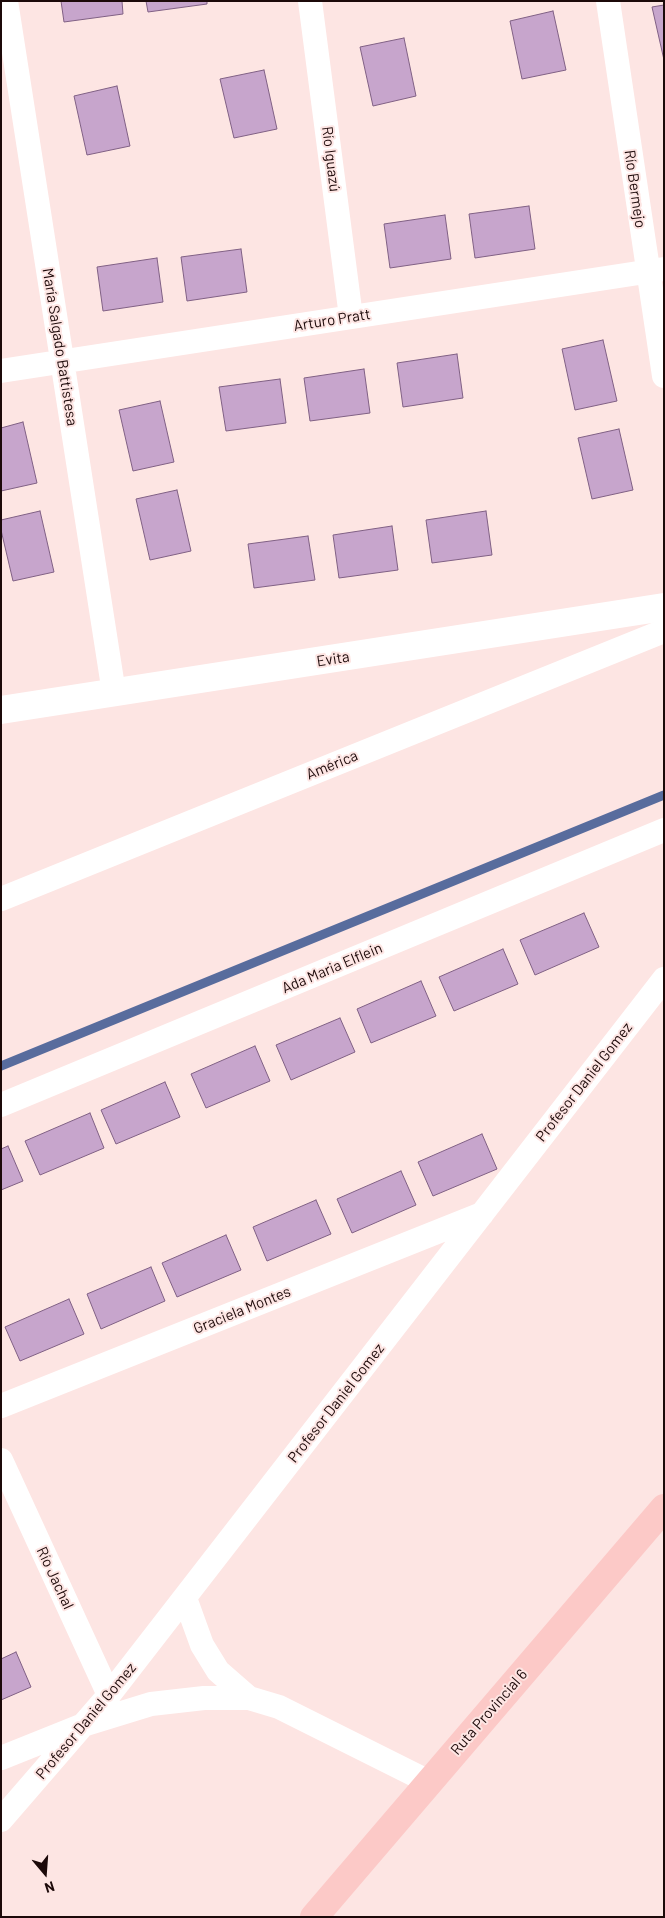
<!DOCTYPE html>
<meta charset="utf-8">
<style>
body{margin:0}
#map{position:relative;width:665px;height:1918px;overflow:hidden;background:#fde5e3;font-family:Barlow,sans-serif}
canvas{display:block}
.frame{position:absolute;inset:0;border:2px solid #1c0909;pointer-events:none}
.north{position:absolute;left:20px;top:1848px;width:50px;height:50px;-webkit-text-stroke:4px #fde5e3;paint-order:stroke;rotate:162deg;font-size:14px;font-weight:700;line-height:20px;text-align:center;color:#1c0909}
.north::after{content:'';display:block;margin:auto;width:18px;height:22px;background:#1c0909;clip-path:polygon(50% 0,100% 100%,50% 72%,0 100%)}
</style>
<div id="map">
<canvas width="665" height="1918"></canvas>
<div class="frame"></div>
<div class="north">N</div>
</div>
<script>
const g = document.querySelector('canvas').getContext('2d');
g.lineJoin = 'round';
const shape = rows => new Path2D(rows.map(r => 'M' + r).join(''));
function strokePath(path, color, width, dash) { g.strokeStyle = color; g.lineWidth = width; g.lineCap = dash ? 'butt' : 'round'; g.setLineDash(dash || []); g.stroke(path); }
function fillPath(path, color) { g.fillStyle = color; g.fill(path, 'evenodd'); }
function drawText(font, color, halo, rows, align = 'center') {
  g.font = font + ' Barlow,sans-serif'; g.lineWidth = 4; g.setLineDash([]); g.textBaseline = 'middle'; g.strokeStyle = halo; g.fillStyle = color; for (const [text, x, y, turn = 0] of rows) {
    g.save(); g.translate(x, y); g.rotate((+turn || 0) * Math.PI / 180); g.textAlign = isNaN(turn) ? turn : align; if (halo) g.strokeText(text, 0, 0); g.fillText(text, 0, 0); g.restore();
  }
}
strokePath(shape([
 [1,1066,664,795]
]), '#586c9d', 9);
const building = shape([
 [61,1,122,1,123,14,64,22,61,1],
 [146,1,207,1,207,4,148,12,146,1],
 [664,5,664,60,652,7,664,5],
 [553,11,566,70,522,79,510,21,553,11],
 [404,38,416,96,373,106,360,47,404,38],
 [264,70,277,129,234,138,220,79,264,70],
 [117,86,130,146,87,155,74,96,117,86],
 [529,206,535,249,475,258,469,214,529,206],
 [445,215,451,259,390,268,384,224,445,215],
 [241,249,247,292,187,301,181,257,241,249],
 [157,258,163,302,103,311,97,267,157,258],
 [603,340,617,401,575,410,562,349,603,340],
 [457,354,463,398,403,407,397,363,457,354],
 [364,369,370,413,310,421,304,378,364,369],
 [280,379,286,423,226,431,219,387,280,379],
 [160,401,174,462,133,471,119,410,160,401],
 [23,422,37,483,1,491,1,428,23,422],
 [619,429,633,490,592,499,578,438,619,429],
 [177,490,191,551,150,560,136,499,177,490],
 [40,511,54,572,13,581,1,530,1,520,40,511],
 [486,511,492,555,432,563,426,520,486,511],
 [392,526,398,570,339,578,333,535,392,526],
 [308,536,315,580,254,588,248,544,308,536],
 [584,913,599,947,535,975,520,940,584,913],
 [503,949,518,984,454,1011,439,977,503,949],
 [421,981,436,1016,371,1043,357,1009,421,981],
 [340,1018,355,1052,291,1080,276,1045,340,1018],
 [255,1046,270,1081,206,1108,191,1074,255,1046],
 [165,1082,180,1117,116,1144,101,1110,165,1082],
 [90,1113,104,1148,40,1175,25,1141,90,1113],
 [482,1134,497,1169,433,1196,418,1162,482,1134],
 [8,1146,23,1181,1,1190,1,1149,8,1146],
 [401,1171,416,1205,352,1233,337,1199,401,1171],
 [316,1200,331,1234,267,1261,253,1227,316,1200],
 [226,1235,241,1270,177,1297,162,1263,226,1235],
 [151,1267,165,1301,101,1329,87,1294,151,1267],
 [69,1299,84,1334,20,1361,5,1327,69,1299],
 [16,1652,31,1687,1,1700,1,1659,16,1652]
]);
fillPath(building, '#c7a5cc');
strokePath(building, '#806084', 1);
strokePath(shape([
 [6,1,114,693],
 [310,1,351,317],
 [608,1,664,376],
 [1,371,664,269],
 [1,899,664,631],
 [1,1105,664,830],
 [1,1406,482,1214],
 [1,1460,109,1695],
 [185,1598,202,1645,218,1671,249,1698],
 [1,1758,86,1724,151,1704,204,1698,249,1698,279,1707,429,1782],
 [1,1820,109,1695,664,979]
]), '#fff', 24);
strokePath(shape([
 [1,710,664,607]
]), '#fff', 28);
strokePath(shape([
 [314,1917,664,1508]
]), '#fcc9c7', 28);
drawText('15px', '#1c0909', '#fde5e3', [
 ["Río Iguazú",331,159,83],
 ["Río Bermejo",635,189,82],
 ["Arturo Pratt",332,320,-9],
 ["María Salgado Battistesa",60,347,81],
 ["Evita",333,659,-9],
 ["América",332,765,-22],
 ["Ada Maria Elflein",332,968,-23],
 ["Profesor Daniel Gomez",584,1082,-52],
 ["Graciela Montes",242,1310,-22],
 ["Profesor Daniel Gomez",336,1403,-52],
 ["Río Jachal",55,1578,65],
 ["Ruta Provincial 6",489,1712,-49],
 ["Profesor Daniel Gomez",86,1721,-50]
]);
</script>
